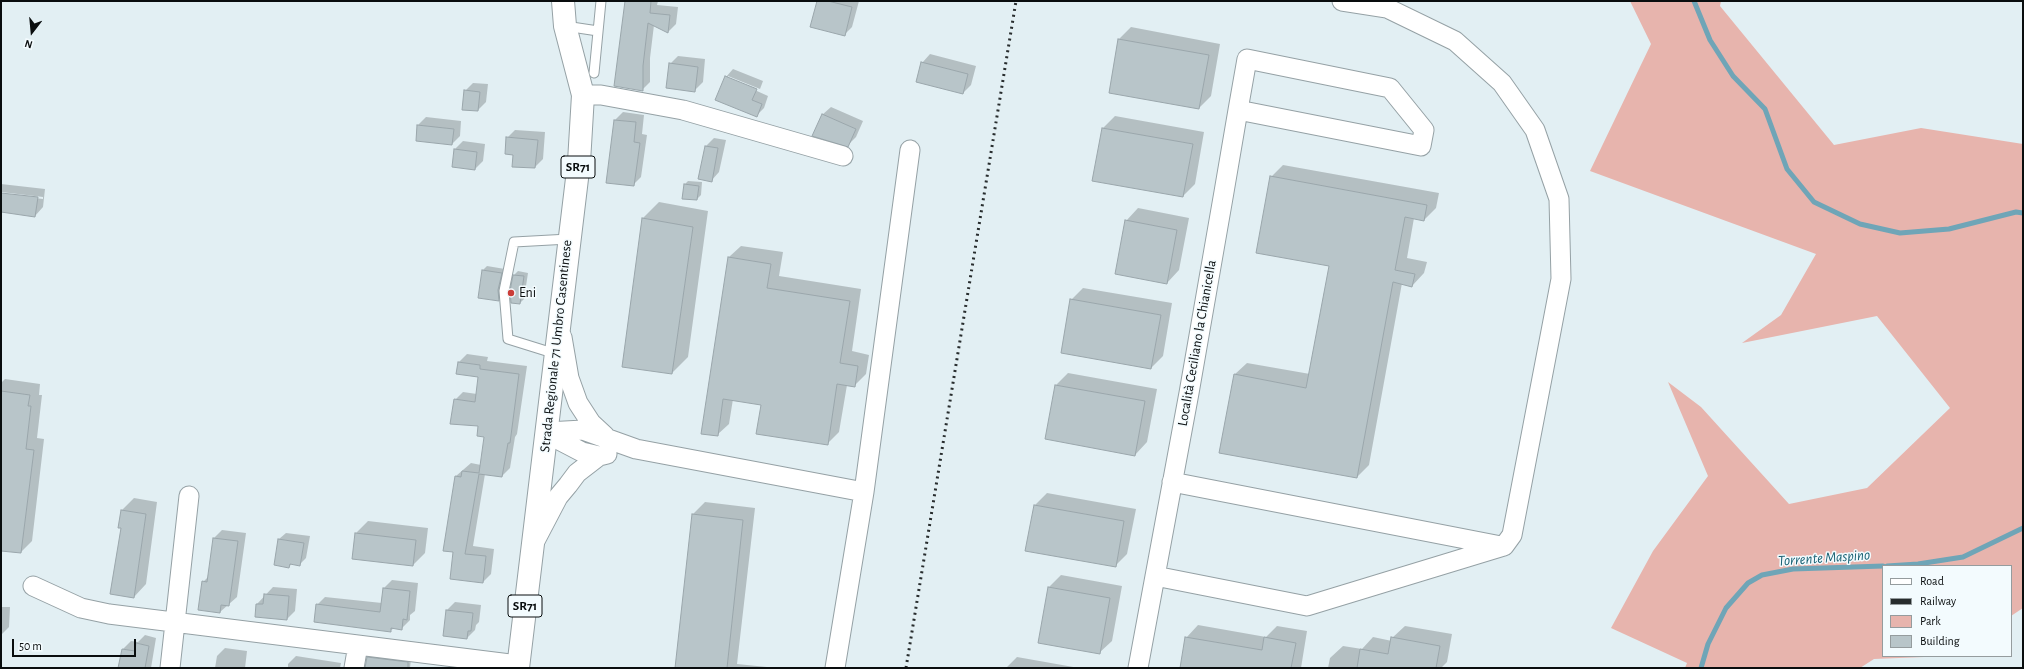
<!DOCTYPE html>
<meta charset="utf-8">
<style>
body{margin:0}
#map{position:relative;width:2024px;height:669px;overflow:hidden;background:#e2eff3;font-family:"Alegreya Sans",sans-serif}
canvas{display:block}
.frame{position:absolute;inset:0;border:2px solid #090d0e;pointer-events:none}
.legend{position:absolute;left:1882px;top:565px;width:130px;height:92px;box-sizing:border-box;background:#f3fbfe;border:1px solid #959c9e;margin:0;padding:5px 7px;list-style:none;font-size:12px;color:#090d0e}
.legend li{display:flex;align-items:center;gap:8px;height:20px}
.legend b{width:20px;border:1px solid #959c9e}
.north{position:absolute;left:12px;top:12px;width:40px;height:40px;-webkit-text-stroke:3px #f3fbfe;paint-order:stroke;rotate:196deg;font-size:11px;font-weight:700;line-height:16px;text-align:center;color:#090d0e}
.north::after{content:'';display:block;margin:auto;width:14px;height:18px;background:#090d0e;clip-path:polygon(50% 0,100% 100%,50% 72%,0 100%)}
.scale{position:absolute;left:12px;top:639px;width:124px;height:18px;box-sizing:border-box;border:2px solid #090d0e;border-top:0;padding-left:5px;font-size:12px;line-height:14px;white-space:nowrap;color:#090d0e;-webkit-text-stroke:3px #f3fbfe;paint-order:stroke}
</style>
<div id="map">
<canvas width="2024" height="669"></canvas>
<div class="frame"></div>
<ul class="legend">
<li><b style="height:5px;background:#fff"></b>Road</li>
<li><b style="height:5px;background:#272c2d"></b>Railway</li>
<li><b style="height:11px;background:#e7b4ad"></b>Park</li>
<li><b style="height:11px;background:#b8c5c9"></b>Building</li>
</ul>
<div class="north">N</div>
<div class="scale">50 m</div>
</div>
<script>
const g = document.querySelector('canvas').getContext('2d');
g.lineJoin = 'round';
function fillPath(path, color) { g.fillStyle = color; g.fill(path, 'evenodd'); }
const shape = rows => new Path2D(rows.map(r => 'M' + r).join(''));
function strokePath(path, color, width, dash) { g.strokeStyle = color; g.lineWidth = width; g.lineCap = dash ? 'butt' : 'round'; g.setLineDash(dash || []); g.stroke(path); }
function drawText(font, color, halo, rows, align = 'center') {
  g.font = font + ' "Alegreya Sans",sans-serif'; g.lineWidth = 3; g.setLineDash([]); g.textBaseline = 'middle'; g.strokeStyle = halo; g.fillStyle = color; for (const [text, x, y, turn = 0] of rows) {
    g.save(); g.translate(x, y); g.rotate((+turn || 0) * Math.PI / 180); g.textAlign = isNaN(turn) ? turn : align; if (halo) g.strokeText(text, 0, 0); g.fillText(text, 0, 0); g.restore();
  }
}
fillPath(shape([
 [1630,1,1721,1,1720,6,1834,145,1921,128,2023,144,2023,608,2011,616,2011,566,1883,566,1883,656,1949,656,1874,659,1860,668,1685,668,1687,663,1611,628,1653,551,1708,476,1668,382,1701,407,1789,504,1867,488,1950,408,1877,316,1742,343,1781,315,1816,254,1590,171,1651,44]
]), '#e7b4ad');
fillPath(shape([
 [630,1,658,1,657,5,678,7,676,24,668,32,654,25,650,58,650,82,642,90],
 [818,1,859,1,852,27,845,34],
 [1131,27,1220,44,1211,96,1199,108,1119,39],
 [930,54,976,66,971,85,963,93,922,63],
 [678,56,705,59,703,82,695,90,670,64],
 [733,69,763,81,760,89,728,76,728,78,768,96,764,108,757,115,726,77],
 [473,83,488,84,486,102,478,110,465,91],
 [831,107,863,121,856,137,848,145,822,115],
 [623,112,644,115,642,134,647,135,641,177,633,185,615,120],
 [1115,116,1204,132,1195,184,1183,196,1093,180,1103,128],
 [426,117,461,121,460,136,452,144,418,125],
 [515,130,545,132,543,159,535,167,514,154,507,138],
 [714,138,726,140,719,172,711,181,706,146],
 [463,141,485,144,483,161,475,169,455,149],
 [1283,165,1439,193,1436,208,1424,220,1414,218,1407,258,1427,262,1424,273,1412,286,1402,283,1369,465,1357,477,1234,375,1247,363,1310,374,1330,265,1271,177],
 [688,181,702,182,701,195,697,199,685,184],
 [1,184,45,189,43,207,35,216,1,211,1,194,43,199,43,197,1,192],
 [659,202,708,211,688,357,672,373,643,218],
 [1138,208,1189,218,1179,270,1167,283,1126,221],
 [741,246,783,252,779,276,861,289,852,351,869,355,866,374,854,386,847,385,839,432,827,444,762,404,733,399,729,424,717,435,729,257],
 [487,266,505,269,502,296,498,300,483,270],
 [518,271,528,273,524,299,520,303,511,291,514,275],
 [1083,288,1172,303,1163,356,1151,368,1071,300],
 [467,354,488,357,487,361,527,366,517,434,515,437,510,468,502,476,485,474,473,546,494,549,491,574,483,582,454,551,456,476,471,463,481,465,485,436,479,426,455,400,463,392,477,394,479,376,459,362],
 [1068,373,1157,389,1147,442,1135,455,1056,385],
 [5,379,40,384,39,395,42,395,37,438,44,439,32,541,21,552,1,550,1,383],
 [1047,493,1136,509,1127,554,1115,566,1026,550,1035,505],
 [134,498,157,502,146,584,134,597,122,528,119,527,122,510],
 [705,502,755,508,737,664,777,668,676,668,693,514],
 [368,521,428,528,425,553,413,565,356,533],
 [222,530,246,533,237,597,220,612,203,582,209,576,214,538],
 [286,533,310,536,306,558,299,565,292,563,289,567,275,564,279,539],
 [1061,575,1122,586,1112,641,1099,653,1049,587],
 [392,580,418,583,415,611,410,615,410,620,401,629,394,628,390,631,317,605,325,597,382,603,384,588],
 [273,587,297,589,295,611,287,619,257,604],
 [455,602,481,605,479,622,476,625,475,630,467,638,444,635,447,610],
 [1,607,10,607,9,627,1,635],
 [1198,625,1266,637,1277,626,1307,631,1301,668,1181,668,1186,638],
 [1405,626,1452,634,1447,662,1441,668,1328,668,1330,658,1343,646,1362,649,1373,637,1392,641,1392,638],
 [145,635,156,638,151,668,119,668,123,649,131,641,138,642],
 [380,646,412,650,410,668,366,668,368,658],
 [225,648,247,651,245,668,215,668,217,656],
 [296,656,341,663,340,668,288,668,288,664],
 [1017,657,1079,668,1006,668],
 [451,665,475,668,447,668]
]), '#0003');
strokePath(shape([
 [1694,1,1710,40,1733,76,1765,109,1787,169,1814,202,1860,224,1900,233,1949,229,2016,212,2023,213],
 [1887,566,1918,564,1963,557,2023,528],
 [1701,668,1708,644,1726,608,1748,583,1762,575,1793,569,1883,566]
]), '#6fa5b7', 5);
const building = shape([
 [625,1,651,1,650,13,670,15,668,33,648,23,643,66,643,91,614,86,625,1],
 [817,1,828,1,852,7,845,36,810,27,817,1],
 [1118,39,1209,55,1199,109,1109,93,1118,39],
 [921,62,968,74,963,94,916,82,921,62],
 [669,63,698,67,695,92,666,88,669,63],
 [725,76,757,89,752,100,762,104,757,117,715,100,725,76],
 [464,90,480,92,478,111,462,110,464,90],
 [822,114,856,129,848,147,812,136,822,114],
 [614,120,636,122,634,142,640,143,634,186,606,183,614,120],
 [417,125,454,129,452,145,416,141,417,125],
 [1102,128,1193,144,1183,197,1092,181,1102,128],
 [506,137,538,140,535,168,512,167,513,155,505,154,506,137],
 [705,146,718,148,712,182,698,179,705,146],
 [454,149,477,152,475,170,452,167,454,149],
 [1270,176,1427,205,1424,221,1405,217,1395,270,1415,274,1412,287,1393,282,1357,478,1219,453,1234,374,1306,388,1329,266,1256,253,1270,176],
 [684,184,699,186,697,200,682,199,684,184],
 [1,193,38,197,35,217,1,212,1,193],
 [642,218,693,227,672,374,622,367,642,218],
 [1125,220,1177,230,1167,284,1115,274,1125,220],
 [728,257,771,264,767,288,850,301,840,363,858,366,855,387,837,384,828,445,756,434,761,405,723,399,718,436,701,434,728,257],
 [482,270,502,273,498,290,499,301,478,298,482,270],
 [513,275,524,276,520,304,511,303,510,291,513,275],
 [1070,299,1161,315,1151,369,1061,353,1070,299],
 [458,362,480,365,480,369,519,374,510,443,508,443,502,477,479,474,465,554,486,556,483,583,450,579,453,552,443,551,455,476,461,477,462,471,479,473,484,437,477,436,478,426,450,424,454,399,475,402,478,377,456,374,458,362],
 [1055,385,1145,401,1135,456,1045,439,1055,385],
 [1,391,30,395,28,406,31,406,26,449,34,450,21,553,1,551,1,391],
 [1034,505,1124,521,1116,567,1025,551,1034,505],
 [121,510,146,514,134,598,110,594,121,528,118,528,121,510],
 [692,514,743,520,727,668,675,668,692,514],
 [355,533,416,540,413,566,352,559,355,533],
 [213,538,238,541,229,606,221,605,220,613,198,610,202,581,207,582,213,538],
 [278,539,304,543,300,566,290,564,289,568,274,565,278,539],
 [1048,587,1110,598,1100,654,1038,643,1048,587],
 [383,588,410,591,407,620,403,619,402,630,391,628,391,632,314,622,316,604,380,612,383,588],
 [264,594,289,596,287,620,255,617,256,604,263,604,264,594],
 [446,610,473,613,471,631,468,631,467,639,443,636,446,610],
 [1185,637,1262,650,1264,637,1296,643,1291,668,1180,668,1185,637],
 [1391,637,1440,646,1436,668,1357,668,1360,649,1388,654,1391,637],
 [136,643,149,646,145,668,118,668,122,649,135,651,136,643],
 [367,657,408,662,408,668,365,668,367,657]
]);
fillPath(building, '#b8c5c9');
strokePath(building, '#9aa6ab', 1);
const lane = shape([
 [565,26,598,31],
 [594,73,601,1],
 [556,354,508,339,504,291,514,242,569,239]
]);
const street = shape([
 [1342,1,1387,8,1455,41,1502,83,1535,130,1559,199,1561,279,1512,535,1504,546],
 [583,95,601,95,683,110,843,156],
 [562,337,569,378,578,403,591,423,605,436],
 [547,432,583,430,636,449,864,492,835,668],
 [547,432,559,440,582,452,599,456,607,454],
 [1172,482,1501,546],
 [864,492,910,150],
 [536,539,558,497,568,485,577,473,599,456],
 [1155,576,1307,606,1504,546],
 [33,586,81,608,109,614,518,665],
 [170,668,189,496],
 [354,668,358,645],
 [1138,668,1189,393,1224,192,1238,110,1247,59,1390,88,1424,130,1421,146,1238,110]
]);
const primary = shape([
 [518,668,579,162,583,95,565,26,563,1]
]);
strokePath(lane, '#95a1a5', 11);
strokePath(street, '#95a1a5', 21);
strokePath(primary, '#95a1a5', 24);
strokePath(lane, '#fff', 9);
strokePath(street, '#fff', 19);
strokePath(primary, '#fff', 22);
strokePath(shape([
 [906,668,1016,1]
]), '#272c2d', 3, [2, 4]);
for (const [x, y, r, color] of [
 [511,293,4,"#cb3d38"]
]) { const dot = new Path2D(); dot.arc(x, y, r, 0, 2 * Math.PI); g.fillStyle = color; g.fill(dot); strokePath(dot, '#f3fbfe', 1.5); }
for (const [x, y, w] of [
 [578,167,34],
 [525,606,34]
]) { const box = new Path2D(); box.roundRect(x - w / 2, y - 11, w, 22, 3); g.fillStyle = '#f3fbfe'; g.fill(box); strokePath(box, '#090d0e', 1); }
drawText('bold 13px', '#090d0e', null, [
 ["SR71",578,167],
 ["SR71",525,606]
]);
drawText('14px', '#090d0e', '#f3fbfe', [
 ["Eni",519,293]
], 'left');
drawText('14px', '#090d0e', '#f3fbfe', [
 ["Località Ceciliano la Chianicella",1197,343,-80],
 ["Strada Regionale 71 Umbro Casentinese",556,346,-84]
]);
drawText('italic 15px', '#175f72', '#f3fbfe', [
 ["Torrente Maspino",1824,558,-4]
]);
</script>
